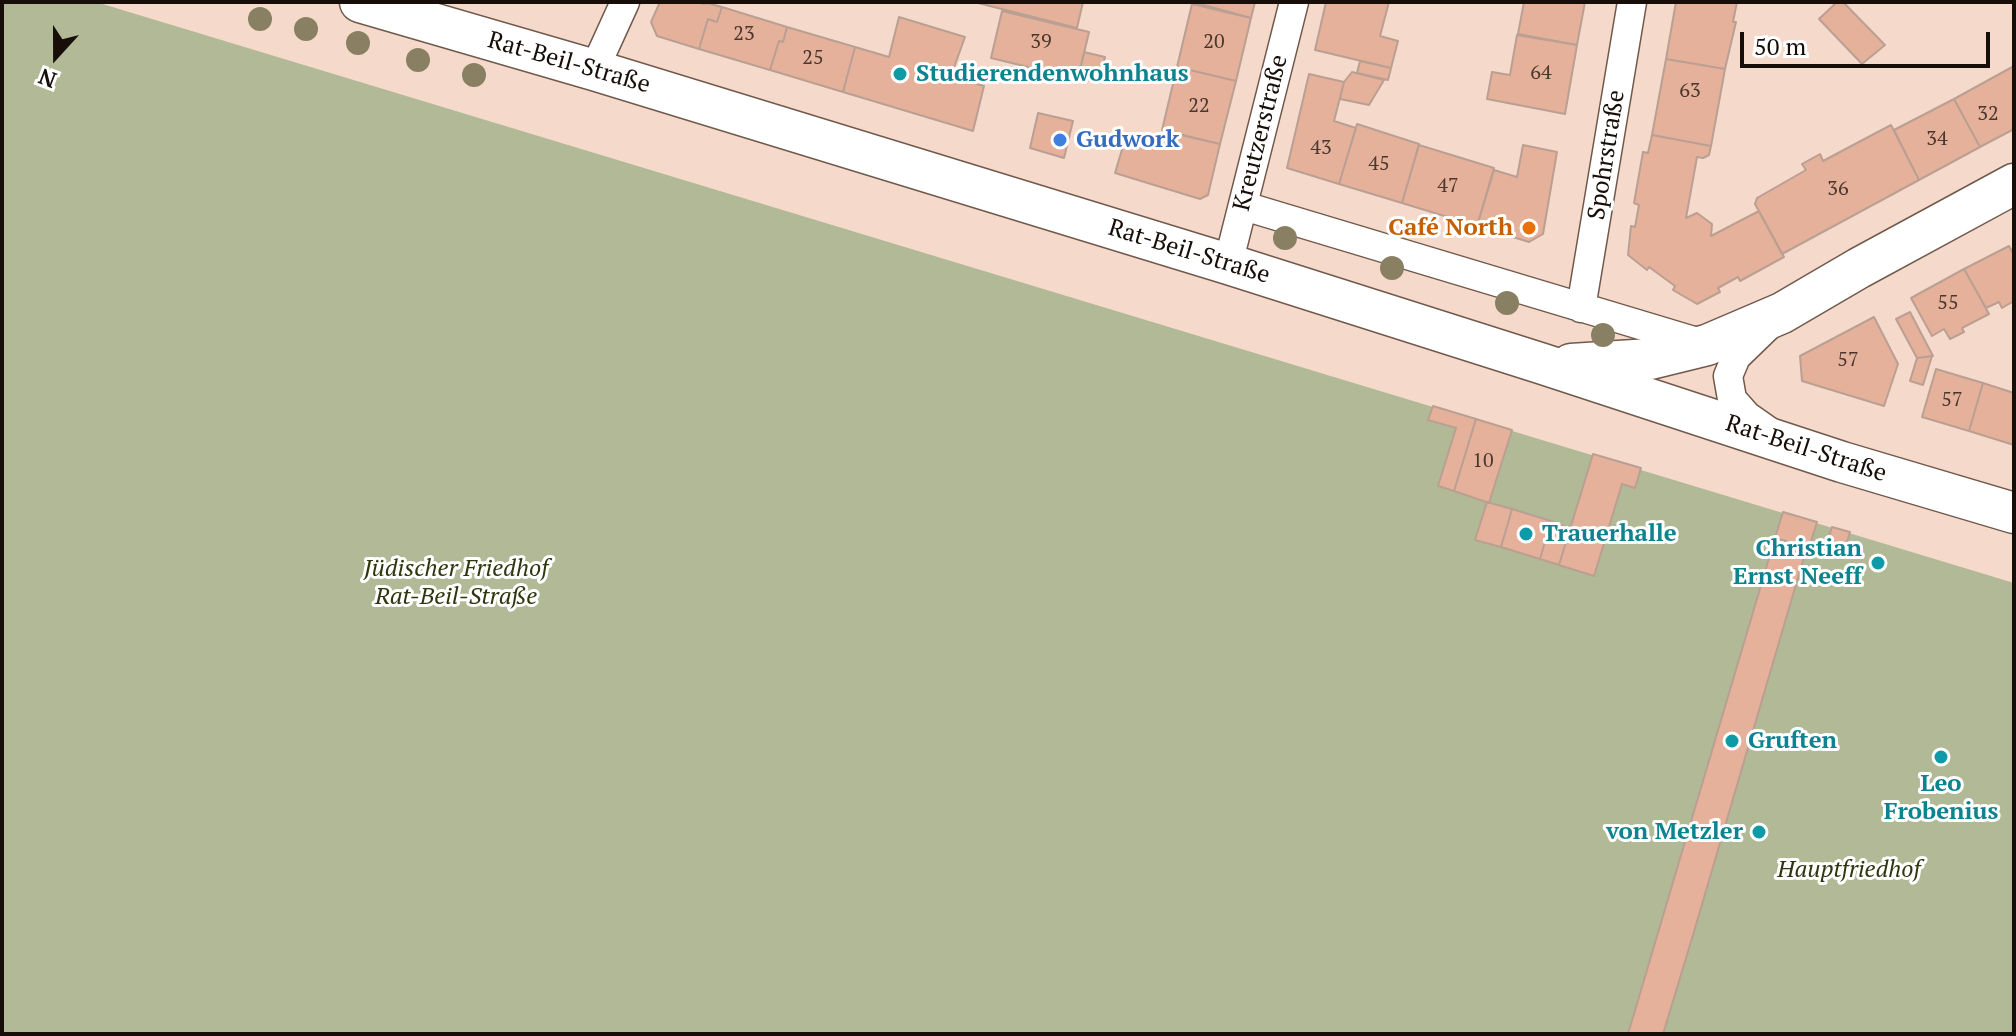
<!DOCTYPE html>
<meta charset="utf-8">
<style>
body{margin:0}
#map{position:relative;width:2016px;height:1036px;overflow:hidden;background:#f5dacb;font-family:"PT Serif",serif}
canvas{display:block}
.frame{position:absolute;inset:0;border:4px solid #170e09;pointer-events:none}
.north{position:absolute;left:16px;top:16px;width:80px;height:80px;-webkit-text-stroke:6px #fff;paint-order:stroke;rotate:201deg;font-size:22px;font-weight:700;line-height:32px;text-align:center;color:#170e09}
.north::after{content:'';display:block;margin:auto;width:28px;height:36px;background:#170e09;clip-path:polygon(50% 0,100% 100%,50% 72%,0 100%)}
.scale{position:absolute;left:1740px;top:32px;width:250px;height:36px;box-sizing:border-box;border:4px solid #170e09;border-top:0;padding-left:10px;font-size:24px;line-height:28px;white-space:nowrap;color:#170e09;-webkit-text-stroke:6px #fff;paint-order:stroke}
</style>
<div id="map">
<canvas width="2016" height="1036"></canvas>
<div class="frame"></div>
<div class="north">N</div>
<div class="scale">50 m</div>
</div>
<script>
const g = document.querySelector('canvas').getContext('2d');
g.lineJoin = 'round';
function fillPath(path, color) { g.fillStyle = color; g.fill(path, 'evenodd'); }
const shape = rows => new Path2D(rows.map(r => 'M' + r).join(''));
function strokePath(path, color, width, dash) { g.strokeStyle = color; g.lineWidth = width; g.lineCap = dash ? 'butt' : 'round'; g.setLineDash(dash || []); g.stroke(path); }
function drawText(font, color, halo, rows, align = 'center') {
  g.font = font + ' "PT Serif",serif'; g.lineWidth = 6; g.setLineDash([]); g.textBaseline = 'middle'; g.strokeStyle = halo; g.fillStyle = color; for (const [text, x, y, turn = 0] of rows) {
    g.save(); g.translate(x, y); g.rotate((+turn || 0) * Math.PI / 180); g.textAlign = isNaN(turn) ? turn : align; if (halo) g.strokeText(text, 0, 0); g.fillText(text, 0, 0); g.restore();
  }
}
fillPath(shape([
 [2,2,96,2,2014,583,2014,1034,2,1034]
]), '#b2b996');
const building = shape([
 [660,2,704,2,703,4,707,3,722,7,717,22,708,19,699,49,657,36,651,22,660,2],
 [974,2,1083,2,1077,28,974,2],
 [1193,2,1255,2,1251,18,1193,2],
 [1326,2,1389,2,1380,36,1398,41,1391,68,1315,50,1326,2],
 [1524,2,1585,2,1577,45,1518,34,1524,2],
 [1676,2,1737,2,1733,22,1736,22,1725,69,1666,59,1676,2],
 [1837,2,1843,2,1885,45,1862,64,1819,19,1837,2],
 [1192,4,1251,18,1236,81,1177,67,1192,4],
 [722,7,787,27,783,42,779,41,770,70,699,49,708,19,717,22,722,7],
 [1002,11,1089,32,1078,79,991,58,1002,11],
 [899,17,965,37,951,76,984,86,973,131,843,92,855,47,889,57,899,17],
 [787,27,855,47,843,92,770,70,779,41,783,42,787,27],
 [1517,35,1577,45,1565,114,1487,99,1492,72,1510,75,1517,35],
 [1084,52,1105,57,1099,83,1078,78,1084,52],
 [1666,59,1725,69,1711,146,1652,135,1666,59],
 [1360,61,1391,68,1388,80,1357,73,1360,61],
 [2014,66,2014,129,1980,147,1954,99,2014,66],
 [1177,67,1236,81,1220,144,1162,130,1177,67],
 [1352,72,1384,80,1369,105,1340,99,1344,82,1352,72],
 [1309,74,1344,82,1334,121,1356,128,1339,184,1287,168,1309,74],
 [1954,99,1980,147,1919,180,1894,130,1954,99],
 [1038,113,1073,121,1064,158,1030,148,1038,113],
 [1357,124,1419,144,1402,203,1339,184,1357,124],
 [1891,125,1919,180,1782,254,1755,204,1757,198,1806,170,1802,164,1820,154,1823,161,1891,125],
 [1168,132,1220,144,1208,195,1200,199,1115,173,1126,136,1164,147,1168,132],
 [1652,135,1711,146,1709,155,1703,158,1697,157,1686,218,1697,213,1712,224,1711,236,1759,211,1784,257,1740,281,1738,277,1718,288,1720,292,1697,304,1673,290,1675,286,1649,267,1647,270,1628,255,1631,226,1635,227,1639,205,1634,203,1643,152,1648,153,1652,135],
 [1419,145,1494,168,1477,226,1402,203,1419,145],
 [1523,145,1557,152,1543,234,1529,242,1477,226,1494,170,1517,177,1523,145],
 [2009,246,2014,255,2014,301,2002,308,1999,302,1986,308,1964,269,2009,246],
 [1964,269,1989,314,1962,328,1964,332,1950,339,1944,329,1932,336,1911,298,1964,269],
 [1910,312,1933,356,1917,358,1896,319,1910,312],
 [1874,317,1898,364,1884,406,1802,381,1800,356,1874,317],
 [1932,356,1923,385,1910,381,1917,358,1932,356],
 [1936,369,1983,383,1969,431,1922,417,1936,369],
 [1983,383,2014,393,2014,445,1969,431,1983,383],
 [1433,406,1476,419,1454,491,1438,486,1456,428,1428,420,1433,406],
 [1476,419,1512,430,1489,503,1454,491,1476,419],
 [1593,454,1641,468,1635,488,1622,484,1594,576,1559,565,1593,454],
 [1487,502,1512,509,1501,547,1475,540,1487,502],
 [1512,509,1551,521,1540,559,1501,547,1512,509],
 [1783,512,1817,522,1809,548,1775,538,1783,512],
 [1551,521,1570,529,1559,565,1540,559,1551,521],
 [1832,527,1850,532,1842,558,1824,552,1832,527],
 [1775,538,1807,547,1693,935,1663,1034,1628,1034,1775,538]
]);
fillPath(building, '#e5b19a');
strokePath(building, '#ba9f93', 2);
const street = shape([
 [594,70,625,2],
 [1244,206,1707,345],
 [1228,264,1294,2],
 [1581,308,1632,2],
 [1767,430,1747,416,1732,399,1728,376,1736,357,1767,327]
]);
const secondary = shape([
 [360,2,594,70,1228,264,1543,364,1842,462,2014,513],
 [1571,364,1650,359,1707,345,1782,313,1859,268,2014,184]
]);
strokePath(street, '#70594c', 31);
strokePath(secondary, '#70594c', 43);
strokePath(street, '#fff', 28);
strokePath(secondary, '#fff', 40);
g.fillStyle = '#898063';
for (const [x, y] of [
 [260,19],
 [306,29],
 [358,43],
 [418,60],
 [474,75],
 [1285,238],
 [1392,268],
 [1507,303],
 [1603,335]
]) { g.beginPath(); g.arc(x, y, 12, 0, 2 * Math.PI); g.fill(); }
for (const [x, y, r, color] of [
 [900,74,8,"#0f9aa8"],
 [1060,140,8,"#3f7fe0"],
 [1529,228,8,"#e8710a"],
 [1526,534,8,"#0f9aa8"],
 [1878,563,8,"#0f9aa8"],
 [1732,741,8,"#0f9aa8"],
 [1941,757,8,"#0f9aa8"],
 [1759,832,8,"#0f9aa8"]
]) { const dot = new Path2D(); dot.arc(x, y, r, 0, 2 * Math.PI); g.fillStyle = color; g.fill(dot); strokePath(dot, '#fff', 3); }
drawText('20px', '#4a372d', null, [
 ["23",744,34],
 ["39",1041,42],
 ["20",1214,42],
 ["25",813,58],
 ["64",1541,73],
 ["63",1690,91],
 ["22",1199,106],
 ["32",1988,114],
 ["34",1937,139],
 ["43",1321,148],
 ["45",1379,164],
 ["47",1448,186],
 ["36",1838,189],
 ["55",1948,303],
 ["57",1848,360],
 ["57",1952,400],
 ["10",1483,461]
]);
drawText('24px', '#170e09', '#fff', [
 ["Rat-Beil-Straße",569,63,16],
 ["Kreutzerstraße",1261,133,-76],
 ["Spohrstraße",1607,155,-81],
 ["Rat-Beil-Straße",1189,252,17],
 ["Rat-Beil-Straße",1806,449,18]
]);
drawText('bold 24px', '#0d838f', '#fff', [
 ["Studierendenwohnhaus",916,74],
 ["Trauerhalle",1542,534],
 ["Christian",1862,549,"right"],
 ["Ernst Neeff",1862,577,"right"],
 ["Gruften",1748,741],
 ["Leo",1941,784,"center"],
 ["Frobenius",1941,812,"center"],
 ["von Metzler",1743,832,"right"]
], 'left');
drawText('bold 24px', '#366cbe', '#fff', [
 ["Gudwork",1076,140]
], 'left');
drawText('bold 24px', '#c56008', '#fff', [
 ["Café North",1513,228]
], 'right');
drawText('italic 24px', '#30360e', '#fff', [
 ["Jüdischer Friedhof",456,569],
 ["Rat-Beil-Straße",456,597],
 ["Hauptfriedhof",1849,870]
]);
</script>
